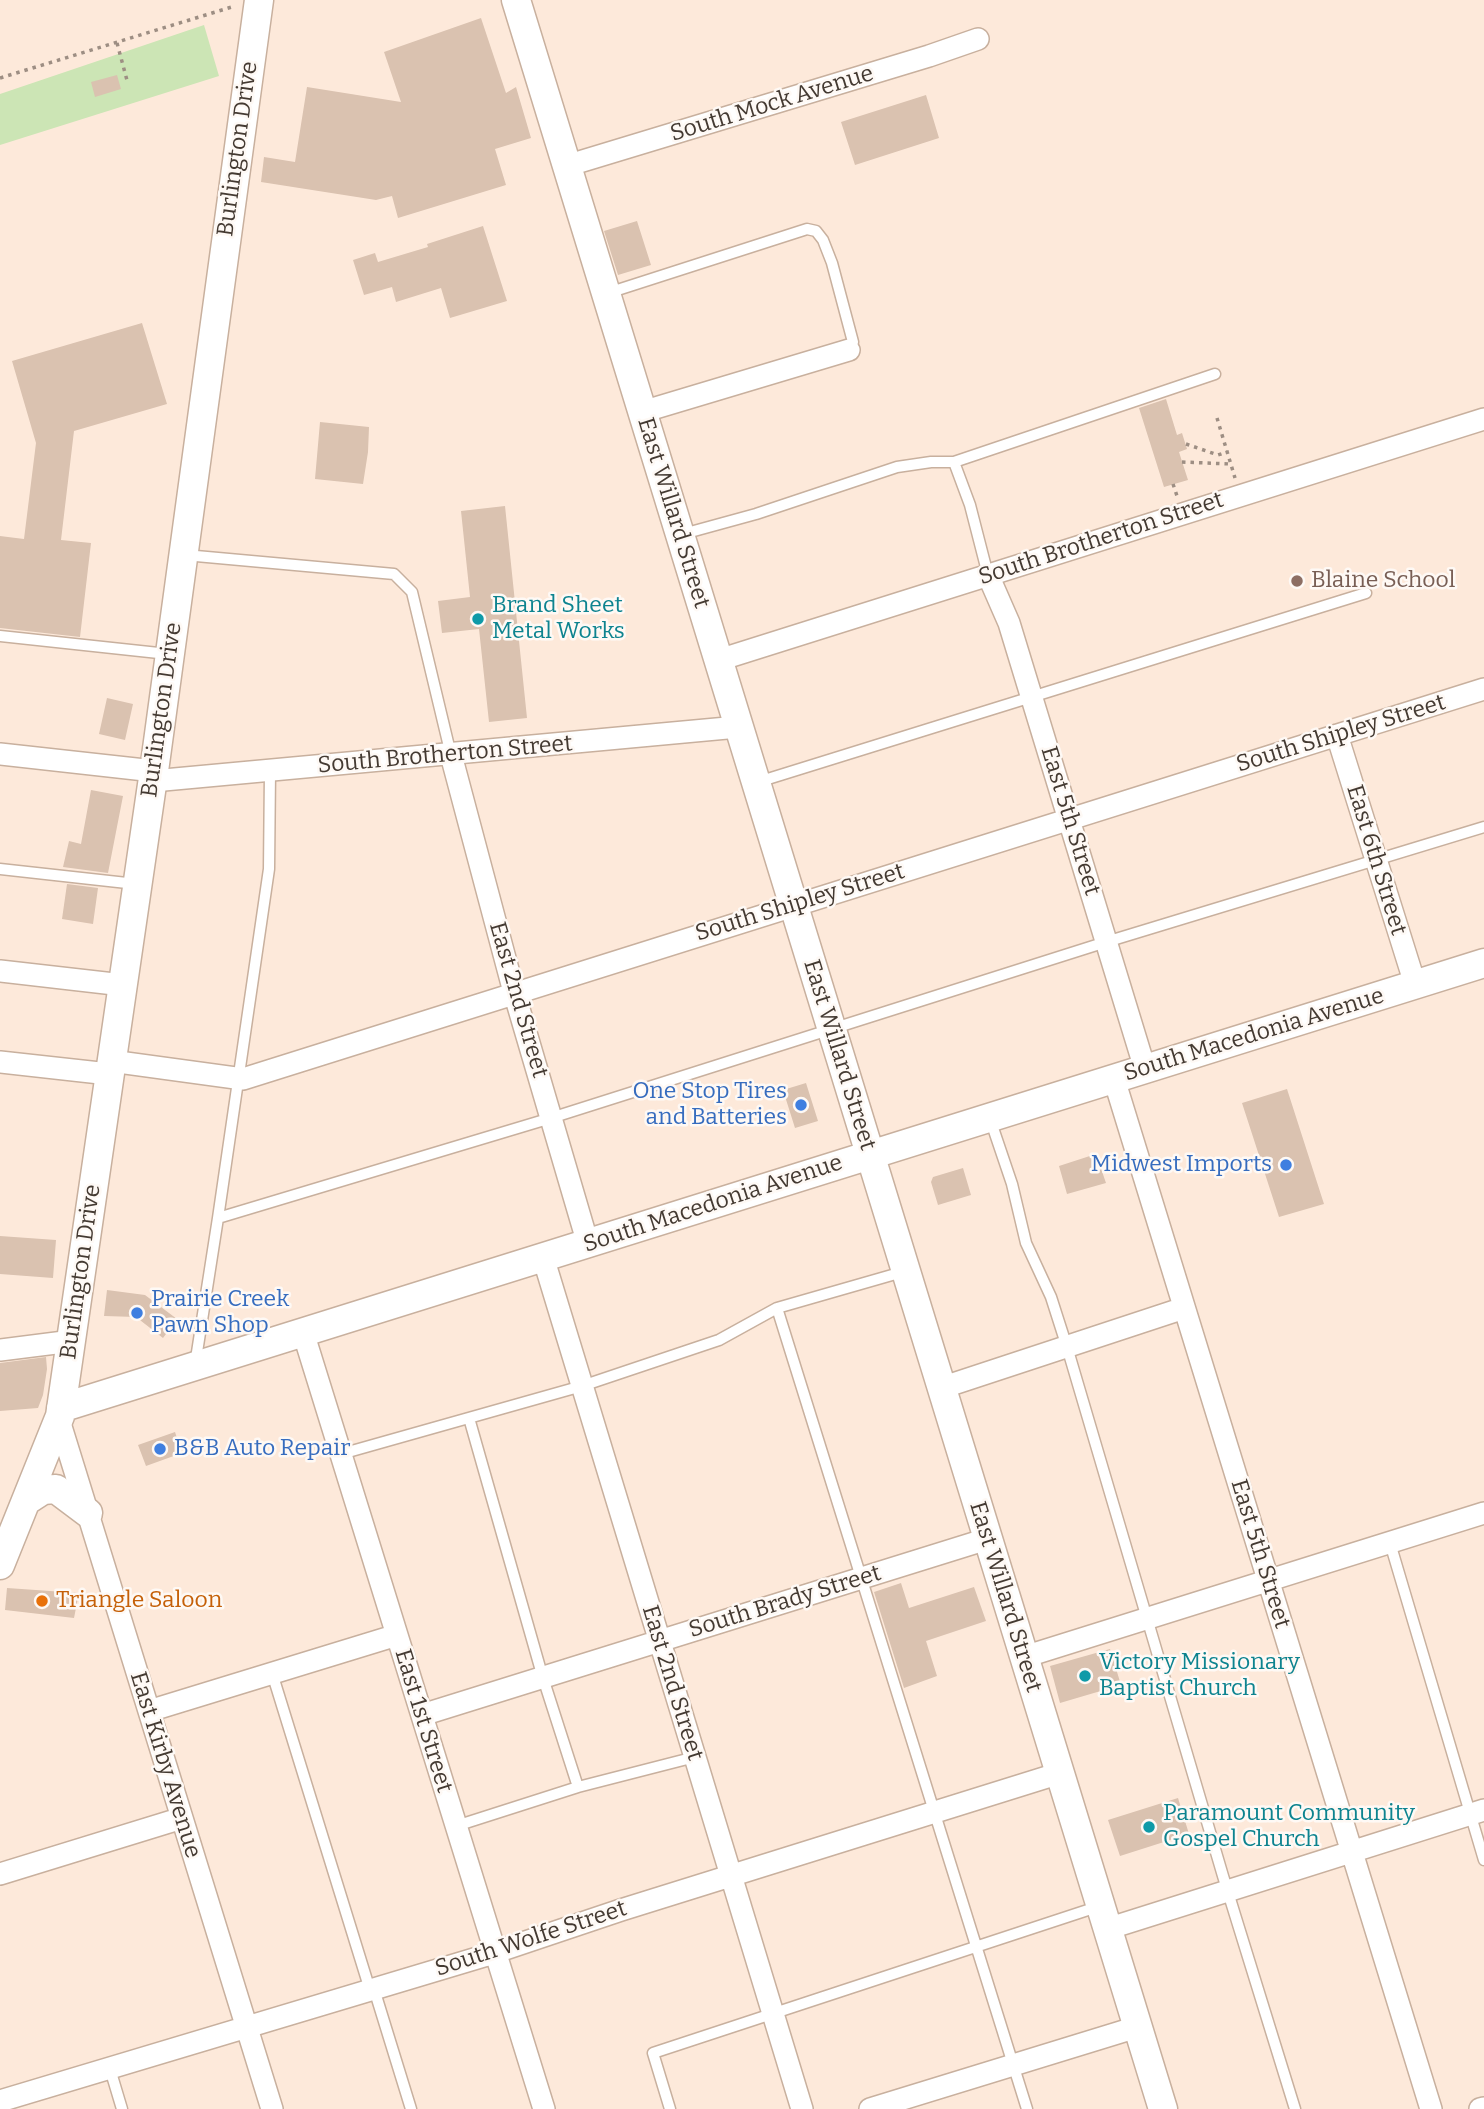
<!DOCTYPE html>
<style>
body{margin:0}
canvas{display:block;background:#fde9da}
</style>
<canvas width="1484" height="2109"></canvas>
<script>
const g = document.querySelector('canvas').getContext('2d');
g.lineJoin = 'round';
function fillPath(path, color) { g.fillStyle = color; g.fill(path, 'evenodd'); }
const shape = rows => new Path2D(rows.map(r => 'M' + r).join(''));
function strokePath(path, color, width, dash) { g.strokeStyle = color; g.lineWidth = width; g.lineCap = dash ? 'butt' : 'round'; g.setLineDash(dash || []); g.stroke(path); }
function drawText(font, color, halo, rows, align = 'center') {
  g.font = font + ' Bitter,serif'; g.lineWidth = 5; g.setLineDash([]); g.textBaseline = 'middle'; g.strokeStyle = halo; g.fillStyle = color; for (const [text, x, y, turn = 0] of rows) {
    g.save(); g.translate(x, y); g.rotate((+turn || 0) * Math.PI / 180); g.textAlign = isNaN(turn) ? turn : align; if (halo) g.strokeText(text, 0, 0); g.fillText(text, 0, 0); g.restore();
  }
}
fillPath(shape([
 [204,25,219,76,0,145,0,94]
]), '#cce5b5');
fillPath(shape([
 [481,18,506,93,516,87,531,138,495,149,506,185,398,218,392,196,376,200,261,182,264,157,295,162,307,87,401,102,384,52],
 [117,75,121,89,95,97,91,82],
 [926,95,939,138,855,165,841,122],
 [637,221,651,265,618,275,604,231],
 [483,226,507,301,450,318,441,288,396,302,392,287,364,295,353,260,375,253,378,262,428,247,427,244],
 [142,323,167,404,74,431,61,540,91,543,80,637,0,628,0,536,24,539,36,443,12,361],
 [1166,399,1177,435,1182,433,1187,449,1179,452,1188,480,1164,487,1139,408],
 [320,422,369,427,368,452,363,484,315,479],
 [505,506,527,718,489,722,479,629,442,633,438,601,470,597,461,511],
 [107,698,133,704,125,740,99,734],
 [91,790,123,796,108,873,63,867,69,841,81,844],
 [67,884,98,888,93,924,62,919],
 [806,1083,818,1121,795,1128,783,1090],
 [1287,1089,1324,1204,1279,1217,1242,1103],
 [1096,1154,1106,1183,1067,1194,1059,1166],
 [963,1168,971,1195,938,1205,931,1182,933,1177],
 [0,1236,56,1240,53,1278,0,1274],
 [107,1290,145,1295,177,1319,163,1338,136,1317,104,1316],
 [46,1357,47,1369,43,1395,38,1408,0,1411,0,1363],
 [175,1432,182,1453,146,1466,138,1445],
 [901,1583,909,1608,974,1587,986,1621,926,1641,937,1676,904,1688,874,1592],
 [7,1588,79,1593,74,1618,5,1610],
 [1110,1649,1121,1685,1060,1703,1050,1666],
 [1178,1798,1189,1834,1120,1856,1108,1820]
]), '#dac2b0');
const lane = shape([
 [608,293,807,229,816,231,823,240,832,263,853,342,849,350],
 [954,462,970,505,988,575],
 [683,534,756,514,897,467,931,462,954,462,1215,374],
 [185,555,394,574,412,592,451,755],
 [0,636,168,654],
 [758,782,1366,593],
 [0,869,136,884],
 [990,1119,1012,1184,1026,1243,1051,1297,1067,1347,1223,1876,1295,2109],
 [218,1218,269,869,270,772],
 [777,1308,1027,2109],
 [195,1365,218,1218,551,1118,1106,942,1484,827],
 [469,1418,543,1678,578,1787,695,1757],
 [341,1454,582,1386,719,1340,777,1308,906,1271],
 [1390,1543,1484,1860],
 [272,1673,370,1990],
 [456,1826,578,1787],
 [374,1989,411,2109],
 [110,2069,122,2109],
 [670,2109,653,2053,1100,1906]
]);
const street = shape([
 [566,166,929,56,978,39],
 [642,412,849,350],
 [988,575,1009,623,1145,1069],
 [719,660,1484,419],
 [1337,735,1415,984],
 [0,754,154,771],
 [451,755,514,992,588,1244],
 [153,781,738,727],
 [0,971,123,985],
 [111,1061,243,1079,1484,689],
 [0,1062,109,1074],
 [1114,1079,1431,2109],
 [543,1257,802,2109],
 [303,1332,544,2109],
 [0,1350,72,1341],
 [941,1388,1184,1308],
 [59,1420,272,2109],
 [1024,1657,1484,1513],
 [149,1711,397,1635],
 [422,1715,987,1539],
 [0,1874,182,1818],
 [1107,1929,1484,1810],
 [0,2101,484,1956,621,1910,1060,1773],
 [870,2109,1137,2027],
 [1480,2109,1484,2108]
]);
const secondary = shape([
 [516,0,1163,2109],
 [61,1408,1484,963],
 [26,1501,43,1490,56,1489,88,1513],
 [0,1565,60,1416,154,771,259,0]
]);
strokePath(lane, '#c8b09e', 13);
strokePath(street, '#c8b09e', 24);
strokePath(secondary, '#c8b09e', 31);
strokePath(shape([
 [117,43,128,84],
 [0,78,235,6],
 [1217,418,1235,478],
 [1186,444,1218,455,1227,452],
 [1182,462,1231,464],
 [1173,484,1177,496]
]), '#9d8e83', 3.5, [3.5, 5]);
strokePath(lane, '#fff', 10);
strokePath(street, '#fff', 21);
strokePath(secondary, '#fff', 28);
for (const [x, y, r, color] of [
 [1297,581,7,"#8d6e63"],
 [478,619,7,"#0f9aa8"],
 [801,1105,7,"#3f7fe0"],
 [1286,1165,7,"#3f7fe0"],
 [137,1313,7,"#3f7fe0"],
 [160,1449,7,"#3f7fe0"],
 [42,1601,7,"#e8710a"],
 [1085,1676,7,"#0f9aa8"],
 [1149,1827,7,"#0f9aa8"]
]) { const dot = new Path2D(); dot.arc(x, y, r, 0, 2 * Math.PI); g.fillStyle = color; g.fill(dot); strokePath(dot, '#fef9f5', 2.5); }
drawText('23px', '#443a32', '#fef9f5', [
 ["South Mock Avenue",772,104,-17],
 ["Burlington Drive",238,149,-82],
 ["East Willard Street",673,513,73],
 ["South Brotherton Street",1101,539,-18],
 ["Burlington Drive",162,710,-82],
 ["South Shipley Street",1341,734,-17],
 ["South Brotherton Street",445,755,-5],
 ["East 5th Street",1070,821,73],
 ["East 6th Street",1376,860,73],
 ["South Shipley Street",800,903,-17],
 ["East 2nd Street",518,1000,74],
 ["South Macedonia Avenue",1254,1035,-17],
 ["East Willard Street",839,1055,73],
 ["South Macedonia Avenue",713,1204,-18],
 ["Burlington Drive",81,1272,-82],
 ["East 5th Street",1260,1554,73],
 ["East Willard Street",1005,1597,73],
 ["South Brady Street",785,1602,-17],
 ["East 2nd Street",672,1683,73],
 ["East 1st Street",423,1721,73],
 ["East Kirby Avenue",165,1765,73],
 ["South Wolfe Street",531,1939,-18]
]);
drawText('23px', '#785e54', '#fef9f5', [
 ["Blaine School",1311,581]
], 'left');
drawText('23px', '#0d838f', '#fef9f5', [
 ["Brand Sheet",492,606],
 ["Metal Works",492,632],
 ["Victory Missionary",1099,1663],
 ["Baptist Church",1099,1689],
 ["Paramount Community",1163,1814],
 ["Gospel Church",1163,1840]
], 'left');
drawText('23px', '#366cbe', '#fef9f5', [
 ["One Stop Tires",787,1092],
 ["and Batteries",787,1118],
 ["Midwest Imports",1272,1165],
 ["Prairie Creek",151,1300,"left"],
 ["Pawn Shop",151,1326,"left"],
 ["B&B Auto Repair",174,1449,"left"]
], 'right');
drawText('23px', '#c56008', '#fef9f5', [
 ["Triangle Saloon",56,1601]
], 'left');
</script>
